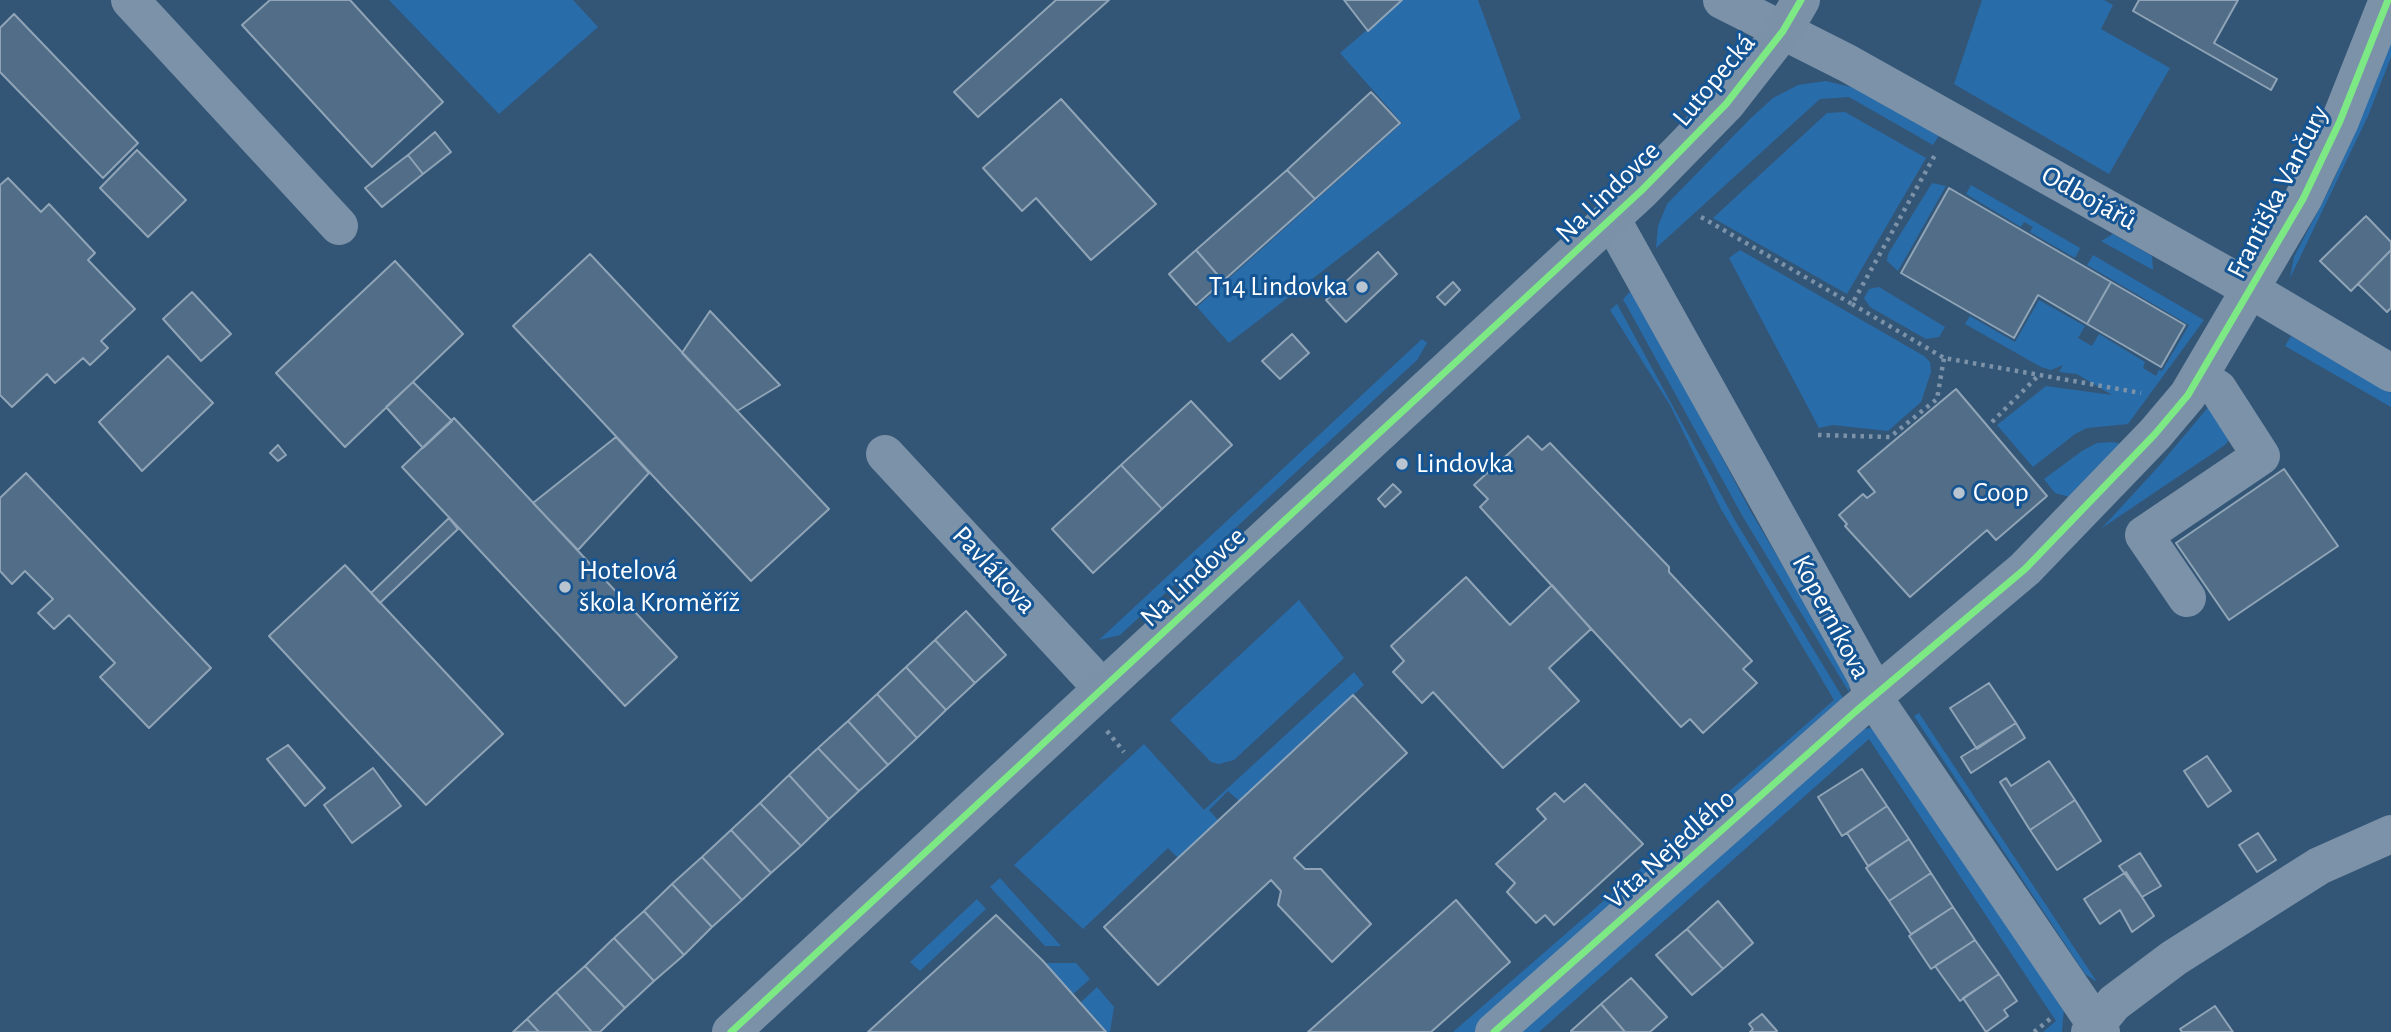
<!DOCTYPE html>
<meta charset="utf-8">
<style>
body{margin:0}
canvas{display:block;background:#335576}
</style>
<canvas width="2391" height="1032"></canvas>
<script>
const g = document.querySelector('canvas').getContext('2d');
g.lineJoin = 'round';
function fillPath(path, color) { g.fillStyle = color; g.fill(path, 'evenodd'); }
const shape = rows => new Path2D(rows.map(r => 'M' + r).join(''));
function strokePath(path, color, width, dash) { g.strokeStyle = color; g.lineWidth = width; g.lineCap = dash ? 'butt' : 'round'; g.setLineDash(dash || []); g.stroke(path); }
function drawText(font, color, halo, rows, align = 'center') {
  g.font = font + ' "Alegreya Sans",sans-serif'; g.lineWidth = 6; g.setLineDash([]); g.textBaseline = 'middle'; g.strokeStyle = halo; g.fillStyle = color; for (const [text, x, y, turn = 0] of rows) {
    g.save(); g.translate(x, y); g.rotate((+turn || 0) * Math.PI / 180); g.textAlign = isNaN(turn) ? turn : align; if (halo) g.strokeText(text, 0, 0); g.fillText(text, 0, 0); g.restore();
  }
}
fillPath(shape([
 [389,0,573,0,598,27,499,114],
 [1402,0,1478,0,1521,118,1229,343,1197,307,1402,123,1340,53],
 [1982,0,2104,0,2113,5,2101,29,2170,68,2109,174,1954,84],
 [2391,41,2391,57,2368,116,2290,278,2294,257,2332,184],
 [1826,81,1863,90,1940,134,1933,145,1849,97,1820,99,1656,248,1658,226,1667,204,1750,119,1773,98,1798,85],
 [1845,112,1926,158,1847,294,1713,218,1827,113],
 [1932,183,1946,186,1898,271,1887,261,1888,254],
 [1971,185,2080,248,2075,258,2030,232,2033,227,2024,222,2021,227,1966,194],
 [2113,234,2152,256,2153,270,2101,241],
 [1740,250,1924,356,1930,362,1931,372,1921,402,1888,431,1833,425,1819,428,1729,258],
 [2093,255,2204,320,2128,424,2087,428,2075,434,2033,467,1997,425,2046,386,2112,395,2077,374,2059,372,2063,365,2051,370,2041,367,1965,324,1970,316,2015,342,2039,300,2085,326,2078,338,2092,346,2099,334,2145,362,2143,368,2156,376,2159,370,2162,371,2189,325,2087,265],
 [1879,287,1945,327,1939,337,1926,339,1870,307,1864,298,1869,289],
 [1631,291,1639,301,1751,512,1850,679,1849,692,1743,517,1623,299],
 [1617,304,1736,522,1846,703,1481,1032,1453,1032,1834,700,1721,509,1670,405,1610,310],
 [2291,336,2391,393,2391,407,2285,346],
 [1422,339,1427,343,1417,360,1120,635,1099,640],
 [2215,399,2232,436,2225,445,2102,528,2158,467],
 [2113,442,2121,444,2073,498,2055,493,2044,479,2082,451,2097,443],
 [1299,600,1344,658,1234,760,1219,764,1211,762,1170,720],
 [1354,672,1364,685,1239,801,1228,791,1209,810,1218,820,1178,858,1168,848,1083,929,1014,865,1144,744,1204,810],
 [1919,713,2097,982,2085,974,1914,716],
 [1872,728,2064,1007,2062,1032,2043,1032,2056,1021,1869,739,1539,1032,1511,1032,1860,729],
 [1000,878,1061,946,1045,946,990,887],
 [977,899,986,909,920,971,910,962],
 [1045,963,1076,963,1090,979,1072,995],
 [1097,987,1114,1007,1110,1032,1106,1032,1079,1004]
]), '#296caa');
const building = shape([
 [270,0,350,0,443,102,372,167,242,25,270,0],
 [1056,0,1109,0,978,117,954,92,1056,0],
 [1344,0,1402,0,1368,31,1344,0],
 [2139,0,2238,0,2214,43,2277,79,2271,90,2133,11,2139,0],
 [14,14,138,143,103,178,0,72,0,28,14,14],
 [1371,92,1400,123,1315,199,1287,170,1371,92],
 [1061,99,1156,204,1091,260,1036,198,1022,211,983,168,1061,99],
 [435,132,451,152,423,174,408,155,435,132],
 [137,150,186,200,148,237,100,188,137,150],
 [408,155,423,174,382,207,365,188,408,155],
 [1287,170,1315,199,1223,281,1196,250,1287,170],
 [8,178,41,212,49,204,95,253,88,260,135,309,101,341,108,348,90,365,83,358,55,383,47,374,12,407,0,395,0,185,8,178],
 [1949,188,2111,282,2087,324,2038,295,2014,338,1901,273,1949,188],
 [2366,216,2391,242,2391,250,2351,291,2320,261,2366,216],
 [1196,250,1223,281,1196,305,1169,274,1196,250],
 [2391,250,2391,308,2387,312,2358,284,2391,250],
 [1378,252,1397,274,1346,322,1326,300,1378,252],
 [590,254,829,509,751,581,513,326,590,254],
 [395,261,463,334,345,447,276,373,395,261],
 [1453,282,1460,290,1445,305,1437,297,1453,282],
 [2111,282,2185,325,2161,367,2087,324,2111,282],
 [192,292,231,334,201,361,163,319,192,292],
 [710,311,780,385,737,411,682,353,710,311],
 [1292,334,1309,353,1280,379,1262,361,1292,334],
 [168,356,213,403,142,471,99,422,168,356],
 [413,382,452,421,423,448,386,407,413,382],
 [1956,389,2047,496,1996,540,1987,530,1910,597,1845,526,1847,524,1839,515,1863,494,1867,498,1875,492,1858,471,1956,389],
 [1191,401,1232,445,1162,509,1121,465,1191,401],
 [454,418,677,657,625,706,402,467,454,418],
 [1528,436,1542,450,1550,443,1669,567,1669,572,1752,661,1743,669,1757,683,1703,733,1690,719,1681,727,1480,507,1488,499,1474,485,1528,436],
 [616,437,649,473,578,550,533,503,616,437],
 [278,445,286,455,278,461,270,453,278,445],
 [1121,465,1162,509,1093,573,1052,529,1121,465],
 [2284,469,2338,546,2229,620,2176,543,2284,469],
 [26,473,211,668,149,728,100,677,115,663,69,615,54,629,38,613,53,599,25,571,12,584,0,571,0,498,26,473],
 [1393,484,1401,492,1385,507,1378,499,1393,484],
 [449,518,458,529,380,603,371,593,449,518],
 [345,565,503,734,426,805,269,636,345,565],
 [1466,577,1510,625,1552,585,1591,629,1549,668,1579,701,1503,768,1433,692,1422,703,1393,672,1404,661,1391,646,1466,577],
 [966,611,1006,655,975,683,935,640,966,611],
 [935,640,975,683,946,710,906,667,935,640],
 [906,667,946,710,917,738,877,694,906,667],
 [1989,683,2016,723,1977,749,1950,708,1989,683],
 [877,694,917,738,888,765,848,721,877,694],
 [1353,695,1407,753,1294,858,1305,869,1321,869,1371,924,1332,962,1278,905,1281,891,1271,880,1158,985,1104,927,1353,695],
 [848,721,888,765,859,791,818,748,848,721],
 [2016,723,2025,738,1971,773,1961,757,2016,723],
 [288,745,325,788,305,806,267,759,288,745],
 [818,748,859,791,829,819,789,775,818,748],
 [2207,756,2231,791,2208,807,2184,771,2207,756],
 [2049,761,2075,800,2030,830,2000,782,2006,778,2011,786,2049,761],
 [373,768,401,806,352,843,324,805,373,768],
 [1862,769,1887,806,1842,836,1818,797,1862,769],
 [789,775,829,819,801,846,760,803,789,775],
 [1585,784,1643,844,1554,925,1545,915,1536,923,1507,892,1515,883,1496,864,1546,819,1537,809,1555,793,1564,802,1585,784],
 [2075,800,2101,841,2057,870,2030,830,2075,800],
 [760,803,801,846,771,873,731,830,760,803],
 [1887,806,1909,839,1868,866,1847,833,1887,806],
 [731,830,771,873,742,900,702,857,731,830],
 [2258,833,2276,860,2257,872,2239,845,2258,833],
 [1909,839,1931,873,1889,901,1866,868,1909,839],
 [2140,853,2161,886,2142,897,2119,866,2140,853],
 [702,857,742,900,712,927,672,884,702,857],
 [2126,872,2154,916,2132,932,2120,910,2100,924,2084,899,2126,872],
 [1931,873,1953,907,1911,934,1889,901,1931,873],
 [672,884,712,927,684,955,644,911,672,884],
 [1456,900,1510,962,1431,1032,1308,1032,1456,900],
 [1718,901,1753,943,1723,969,1687,929,1718,901],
 [1953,907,1975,940,1931,969,1909,936,1953,907],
 [644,911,684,955,654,981,614,938,644,911],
 [996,915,1043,961,1106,1032,868,1032,996,915],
 [1687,929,1723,969,1692,995,1656,955,1687,929],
 [614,938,654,981,625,1008,585,966,614,938],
 [1975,940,1999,974,1960,1001,1935,966,1975,940],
 [585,966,625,1008,600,1032,592,1032,556,992,585,966],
 [1999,974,2017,1001,2004,1010,2008,1016,1986,1032,1963,998,1999,974],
 [1631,978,1667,1017,1650,1032,1625,1032,1601,1004,1631,978],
 [556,992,592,1032,539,1032,527,1019,556,992],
 [1601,1004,1625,1032,1571,1032,1571,1031,1601,1004],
 [2215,1006,2233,1032,2182,1032,2180,1029,2215,1006],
 [1762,1014,1777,1031,1776,1032,1750,1032,1753,1029,1749,1024,1762,1014],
 [527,1019,539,1032,513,1032,527,1019]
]);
fillPath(building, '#516d87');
strokePath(building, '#90a4b7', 2);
strokePath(shape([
 [1701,217,1852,304,1935,155],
 [1852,304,1944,358,2141,393],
 [1992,422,2039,375],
 [1818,435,1890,437,1937,399,1944,358],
 [1107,731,1124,752],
 [2034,1032,2050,1019]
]), '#7b92a9', 4.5, [3.5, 5]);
strokePath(shape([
 [130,0,339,226],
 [1722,0,1847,63,2229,277,2391,373],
 [1612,220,1866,676,1873,697,2101,1032],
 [885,454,1102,688],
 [2187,598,2144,535,2261,456,2218,389,2199,377],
 [1494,1032,1855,712,2025,569,2155,434,2188,395,2303,199,2340,121,2388,0],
 [2090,1032,2114,1003,2174,958,2319,866,2391,834]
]), '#7b92a9', 38);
strokePath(shape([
 [731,1032,1642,190,1726,104,1783,31,1801,0]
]), '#7a91a8', 38);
strokePath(shape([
 [731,1032,1642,190,1726,104,1783,31,1801,0],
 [1494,1032,1855,712,2025,569,2155,434,2188,395,2303,199,2340,121,2388,0]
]), '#7ce984', 7);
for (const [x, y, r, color] of [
 [1362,287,7,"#b8c4cf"],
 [1402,464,7,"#b8c4cf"],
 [1959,493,7,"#b8c4cf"],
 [565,587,7,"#b8c4cf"]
]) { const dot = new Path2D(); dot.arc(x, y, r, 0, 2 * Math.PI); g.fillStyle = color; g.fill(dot); strokePath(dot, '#165593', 2.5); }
drawText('28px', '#fff', '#165593', [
 ["Lutopecká",1714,80,-50],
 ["Na Lindovce",1608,192,-44],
 ["Františka Vančury",2278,192,-63],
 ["Odbojářů",2089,198,29],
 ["Pavlákova",994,570,47],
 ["Na Lindovce",1193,577,-43],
 ["Koperníkova",1831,617,62],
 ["Víta Nejedlého",1670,849,-42]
]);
drawText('28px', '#fff', '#165593', [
 ["T14 Lindovka",1348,287,"right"],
 ["Lindovka",1416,464],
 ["Coop",1973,493],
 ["Hotelová",579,571],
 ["škola Kroměříž",579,603]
], 'left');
</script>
